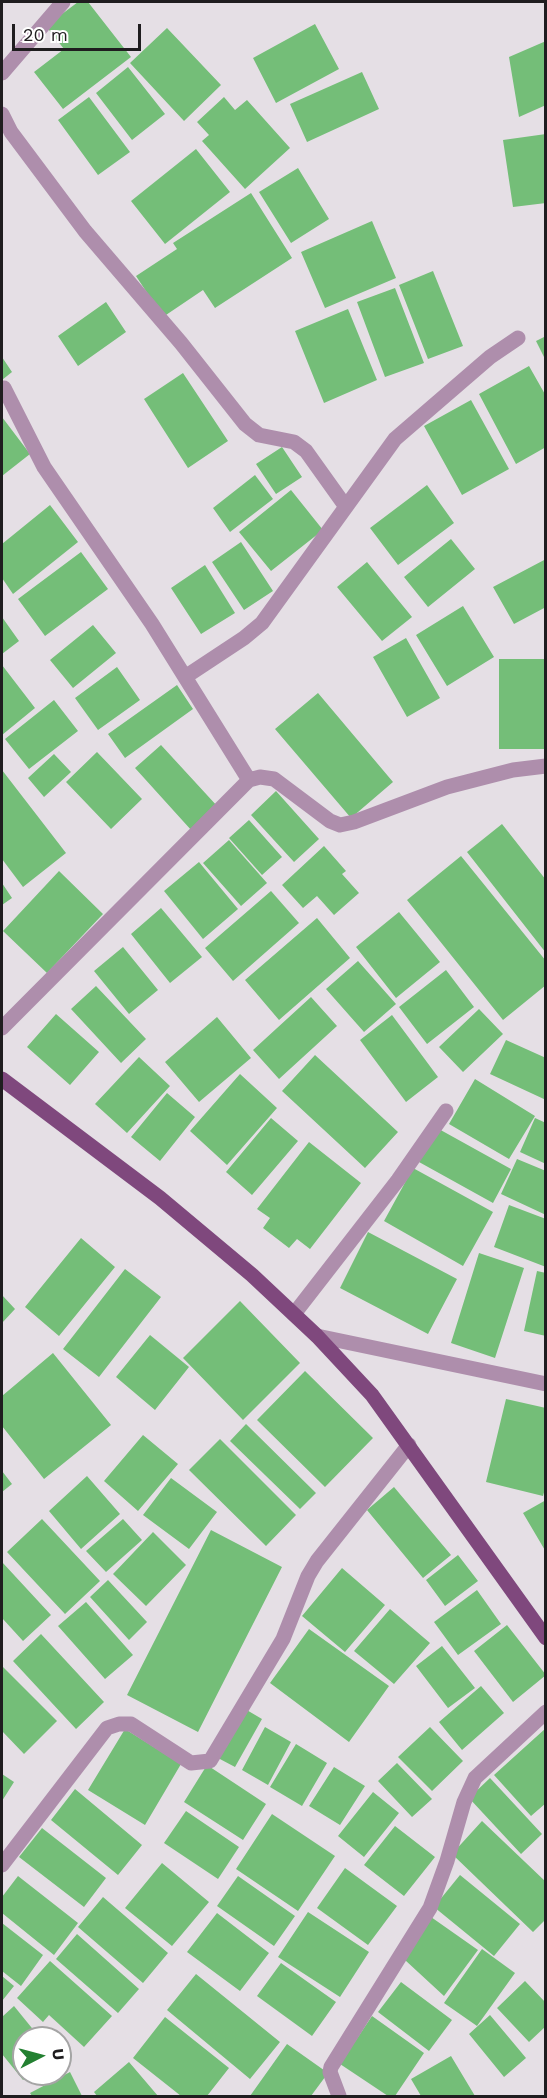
<!DOCTYPE html>
<style>
body{margin:0}
#map{position:relative;width:547px;height:2098px;overflow:hidden;background:#e5dfe5;font-family:"Work Sans",sans-serif}
canvas{display:block}
.frame{position:absolute;inset:0;border:3px solid #1f1d1f;pointer-events:none}
.north{position:absolute;left:12px;top:2026px;width:60px;height:60px;box-sizing:border-box;background:#fff;border:2px solid #a5a5a5;border-radius:50%;rotate:84deg;font-size:16px;font-weight:700;line-height:24px;text-align:center;color:#1f1d1f}
.north::after{content:'';display:block;margin:auto;width:21px;height:27px;background:#238031;clip-path:polygon(50% 0,100% 100%,50% 72%,0 100%)}
.scale{position:absolute;left:12px;top:24px;width:129px;height:27px;box-sizing:border-box;border:3px solid #1f1d1f;border-top:0;padding-left:8px;font-size:18px;line-height:21px;white-space:nowrap;color:#1f1d1f;-webkit-text-stroke:4px #fff;paint-order:stroke}
</style>
<div id="map">
<canvas width="547" height="2098"></canvas>
<div class="frame"></div>
<div class="north">U</div>
<div class="scale">20 m</div>
</div>
<script>
const g = document.querySelector('canvas').getContext('2d');
g.lineJoin = 'round';
function fillPath(path, color) { g.fillStyle = color; g.fill(path, 'evenodd'); }
const shape = rows => new Path2D(rows.map(r => 'M' + r).join(''));
function strokePath(path, color, width, dash) { g.strokeStyle = color; g.lineWidth = width; g.lineCap = dash ? 'butt' : 'round'; g.setLineDash(dash || []); g.stroke(path); }
fillPath(shape([
 [78,2,88,2,131,57,63,109,34,72,64,49,46,26],
 [315,24,339,69,276,103,253,58],
 [167,28,221,85,184,121,130,63],
 [546,41,546,105,519,117,509,57],
 [128,67,165,114,132,140,96,93],
 [362,72,379,109,307,142,290,104],
 [89,97,130,152,98,175,58,120],
 [224,97,235,110,247,100,290,148,245,189,202,141,209,135,197,122],
 [546,134,546,203,513,207,503,140],
 [196,149,230,192,165,244,131,201],
 [298,168,329,219,291,243,259,192],
 [251,193,292,258,215,308,203,290,163,317,136,276,177,249,173,243],
 [372,221,396,278,325,308,301,252],
 [433,271,463,346,428,359,399,285],
 [395,288,424,363,385,377,357,302],
 [106,302,126,332,78,366,58,336],
 [348,309,377,380,324,403,295,331],
 [546,336,546,361,536,341],
 [2,357,12,372,2,380],
 [529,366,546,396,546,447,516,464,479,394],
 [183,373,228,441,188,468,144,399],
 [471,400,509,469,462,495,424,426],
 [2,417,30,454,2,476],
 [282,447,302,477,276,494,256,464],
 [255,475,273,499,230,532,213,508],
 [427,485,454,523,398,565,370,528],
 [291,490,323,530,271,571,239,532],
 [50,505,78,542,13,594,2,578,2,544],
 [451,539,475,569,428,607,404,577],
 [241,542,273,591,244,610,212,562],
 [81,552,108,589,45,636,18,599],
 [546,559,546,607,514,624,493,587],
 [367,562,412,617,382,641,337,587],
 [205,565,235,613,201,634,171,588],
 [463,606,494,657,447,686,416,635],
 [2,617,19,641,2,654],
 [93,625,116,653,73,688,50,660],
 [406,638,440,698,407,717,373,657],
 [499,659,546,659,546,749,499,749],
 [2,665,35,708,2,735],
 [117,667,140,700,98,730,75,698],
 [177,685,193,709,125,758,108,734],
 [318,693,393,782,351,818,275,729],
 [54,700,78,731,29,769,5,739],
 [161,745,218,807,192,831,135,768],
 [97,752,142,799,111,829,66,782],
 [54,754,71,772,44,797,28,778],
 [2,770,66,853,23,887,2,859],
 [276,791,319,839,294,862,251,815],
 [249,820,282,857,262,875,229,838],
 [502,824,546,880,546,953,467,852],
 [229,840,267,883,241,906,203,863],
 [324,846,346,871,342,874,359,893,334,915,317,896,303,908,282,885],
 [461,856,546,961,546,985,503,1020,407,900],
 [199,862,238,909,203,939,164,891],
 [59,871,103,914,47,973,3,931],
 [2,883,12,898,2,905],
 [271,891,299,923,233,981,205,948],
 [161,908,202,957,170,983,131,934],
 [399,912,440,962,396,998,356,947],
 [317,918,350,958,279,1020,245,980],
 [123,947,158,990,129,1014,94,971],
 [358,961,396,1004,364,1032,326,989],
 [446,970,474,1007,427,1044,399,1007],
 [96,986,146,1039,121,1063,71,1009],
 [311,997,337,1026,279,1079,253,1050],
 [479,1009,503,1034,463,1072,439,1047],
 [56,1014,99,1052,70,1085,27,1047],
 [392,1015,438,1077,406,1102,360,1040],
 [217,1017,251,1058,199,1102,165,1062],
 [506,1040,546,1058,546,1100,490,1074],
 [315,1055,398,1132,365,1168,282,1091],
 [139,1057,170,1086,127,1133,95,1104],
 [240,1074,277,1108,227,1165,190,1131],
 [475,1079,535,1116,509,1159,449,1124],
 [167,1093,195,1117,160,1161,131,1137],
 [271,1118,298,1141,252,1195,226,1172],
 [535,1118,546,1123,546,1164,520,1152],
 [437,1128,511,1169,493,1203,419,1162],
 [309,1142,361,1183,310,1249,297,1239,289,1248,263,1228,270,1218,257,1209],
 [517,1159,546,1171,546,1215,501,1194],
 [413,1168,493,1212,463,1266,384,1221],
 [509,1205,546,1219,546,1267,494,1247],
 [368,1232,457,1279,428,1334,340,1288],
 [81,1238,115,1267,59,1336,25,1307],
 [479,1253,524,1268,495,1358,451,1343],
 [125,1269,161,1297,99,1377,63,1349],
 [537,1271,546,1273,546,1336,524,1331],
 [2,1295,15,1309,2,1323],
 [240,1301,300,1363,243,1420,183,1358],
 [150,1335,189,1367,155,1410,116,1377],
 [53,1353,111,1425,44,1479,2,1426,2,1396],
 [305,1371,373,1438,325,1487,257,1420],
 [506,1399,546,1408,546,1485,543,1496,486,1482],
 [246,1424,316,1493,300,1509,230,1441],
 [143,1435,178,1464,138,1511,104,1481],
 [220,1439,296,1515,266,1546,189,1470],
 [2,1471,12,1484,2,1492],
 [87,1476,120,1514,81,1549,49,1511],
 [171,1478,217,1512,189,1549,143,1515],
 [394,1487,451,1555,423,1578,367,1510],
 [546,1500,546,1552,523,1513],
 [42,1519,100,1581,65,1614,7,1552],
 [123,1519,142,1540,106,1572,86,1551],
 [211,1530,282,1567,198,1732,127,1695],
 [153,1532,186,1565,146,1606,113,1574],
 [458,1555,478,1581,445,1606,426,1580],
 [2,1562,51,1615,23,1641,2,1618],
 [342,1568,385,1605,345,1652,302,1616],
 [108,1580,147,1622,129,1640,90,1597],
 [477,1590,501,1624,458,1655,434,1622],
 [86,1602,133,1655,105,1679,58,1626],
 [390,1609,430,1643,394,1684,354,1651],
 [507,1625,546,1675,513,1702,474,1651],
 [309,1629,389,1686,349,1742,270,1683],
 [41,1634,104,1702,76,1729,13,1661],
 [442,1646,475,1688,448,1708,416,1666],
 [2,1666,57,1721,24,1754,2,1731],
 [481,1686,504,1713,462,1750,439,1722],
 [245,1709,262,1719,235,1767,218,1758],
 [265,1727,291,1742,268,1785,242,1770],
 [430,1727,463,1761,432,1791,398,1757],
 [546,1728,546,1803,531,1816,494,1775],
 [125,1729,181,1764,145,1825,88,1790],
 [296,1744,327,1763,302,1806,270,1787],
 [397,1763,432,1799,412,1817,378,1781],
 [207,1765,266,1804,243,1840,184,1802],
 [334,1767,365,1786,340,1825,309,1806],
 [2,1774,14,1782,2,1801],
 [490,1778,542,1834,521,1854,469,1798],
 [75,1789,142,1845,118,1875,51,1820],
 [373,1792,399,1813,364,1857,338,1836],
 [186,1811,239,1847,218,1879,164,1843],
 [272,1814,335,1856,298,1911,236,1869],
 [482,1821,546,1882,546,1919,533,1932,452,1854],
 [395,1826,435,1857,404,1896,364,1865],
 [42,1828,106,1878,84,1907,19,1857],
 [162,1863,209,1902,172,1946,125,1908],
 [345,1868,397,1906,368,1945,317,1908],
 [460,1875,520,1924,494,1956,434,1907],
 [18,1876,78,1923,54,1955,2,1913,2,1897],
 [238,1876,295,1916,274,1946,217,1906],
 [103,1897,168,1953,143,1983,78,1927],
 [308,1912,369,1952,340,1997,278,1957],
 [217,1913,269,1953,240,1991,187,1952],
 [431,1917,478,1950,444,1996,405,1960],
 [2,1923,43,1955,21,1986,2,1971],
 [77,1934,139,1989,118,2013,56,1959],
 [482,1949,515,1973,477,2026,444,2003],
 [50,1961,112,2016,84,2047,49,2015,43,2022,17,1998],
 [281,1963,336,2002,312,2036,257,1996],
 [196,1974,280,2042,250,2079,167,2010],
 [2,1976,14,1986,2,2001],
 [525,1981,546,2003,546,2026,529,2042,497,2008],
 [401,1982,452,2020,429,2051,378,2012],
 [14,2006,40,2038,24,2038,24,2074,30,2074,23,2080,2,2054,2,2017],
 [490,2015,526,2058,504,2077,469,2034],
 [372,2016,424,2053,395,2096,388,2096,340,2064],
 [165,2017,229,2068,207,2096,181,2096,133,2058],
 [287,2044,328,2073,311,2096,250,2096],
 [451,2056,475,2096,421,2096,411,2079],
 [129,2062,158,2096,97,2096,94,2092],
 [70,2072,82,2096,32,2096,30,2093]
]), '#74be78');
strokePath(shape([
 [2,73,63,2],
 [2,114,11,132,85,231,181,343,245,424,259,435,294,442,306,451,346,507],
 [4,388,44,467,152,624,249,780],
 [185,677,244,638,262,623,395,439,490,357,518,338],
 [2,1028,249,780,260,777,274,779,330,821,340,825,354,822,447,787,513,770,546,766],
 [294,1314,398,1180,446,1111],
 [317,1336,546,1384],
 [2,1865,107,1728,119,1724,131,1724,191,1763,210,1761,283,1639,308,1576,317,1561,409,1445],
 [339,2096,330,2072,331,2067,430,1908,447,1861,464,1802,475,1778,546,1712]
]), '#ae8eac', 15);
strokePath(shape([
 [2,1079,160,1198,252,1275,317,1336,372,1395,546,1638]
]), '#7f487d', 15);
</script>
